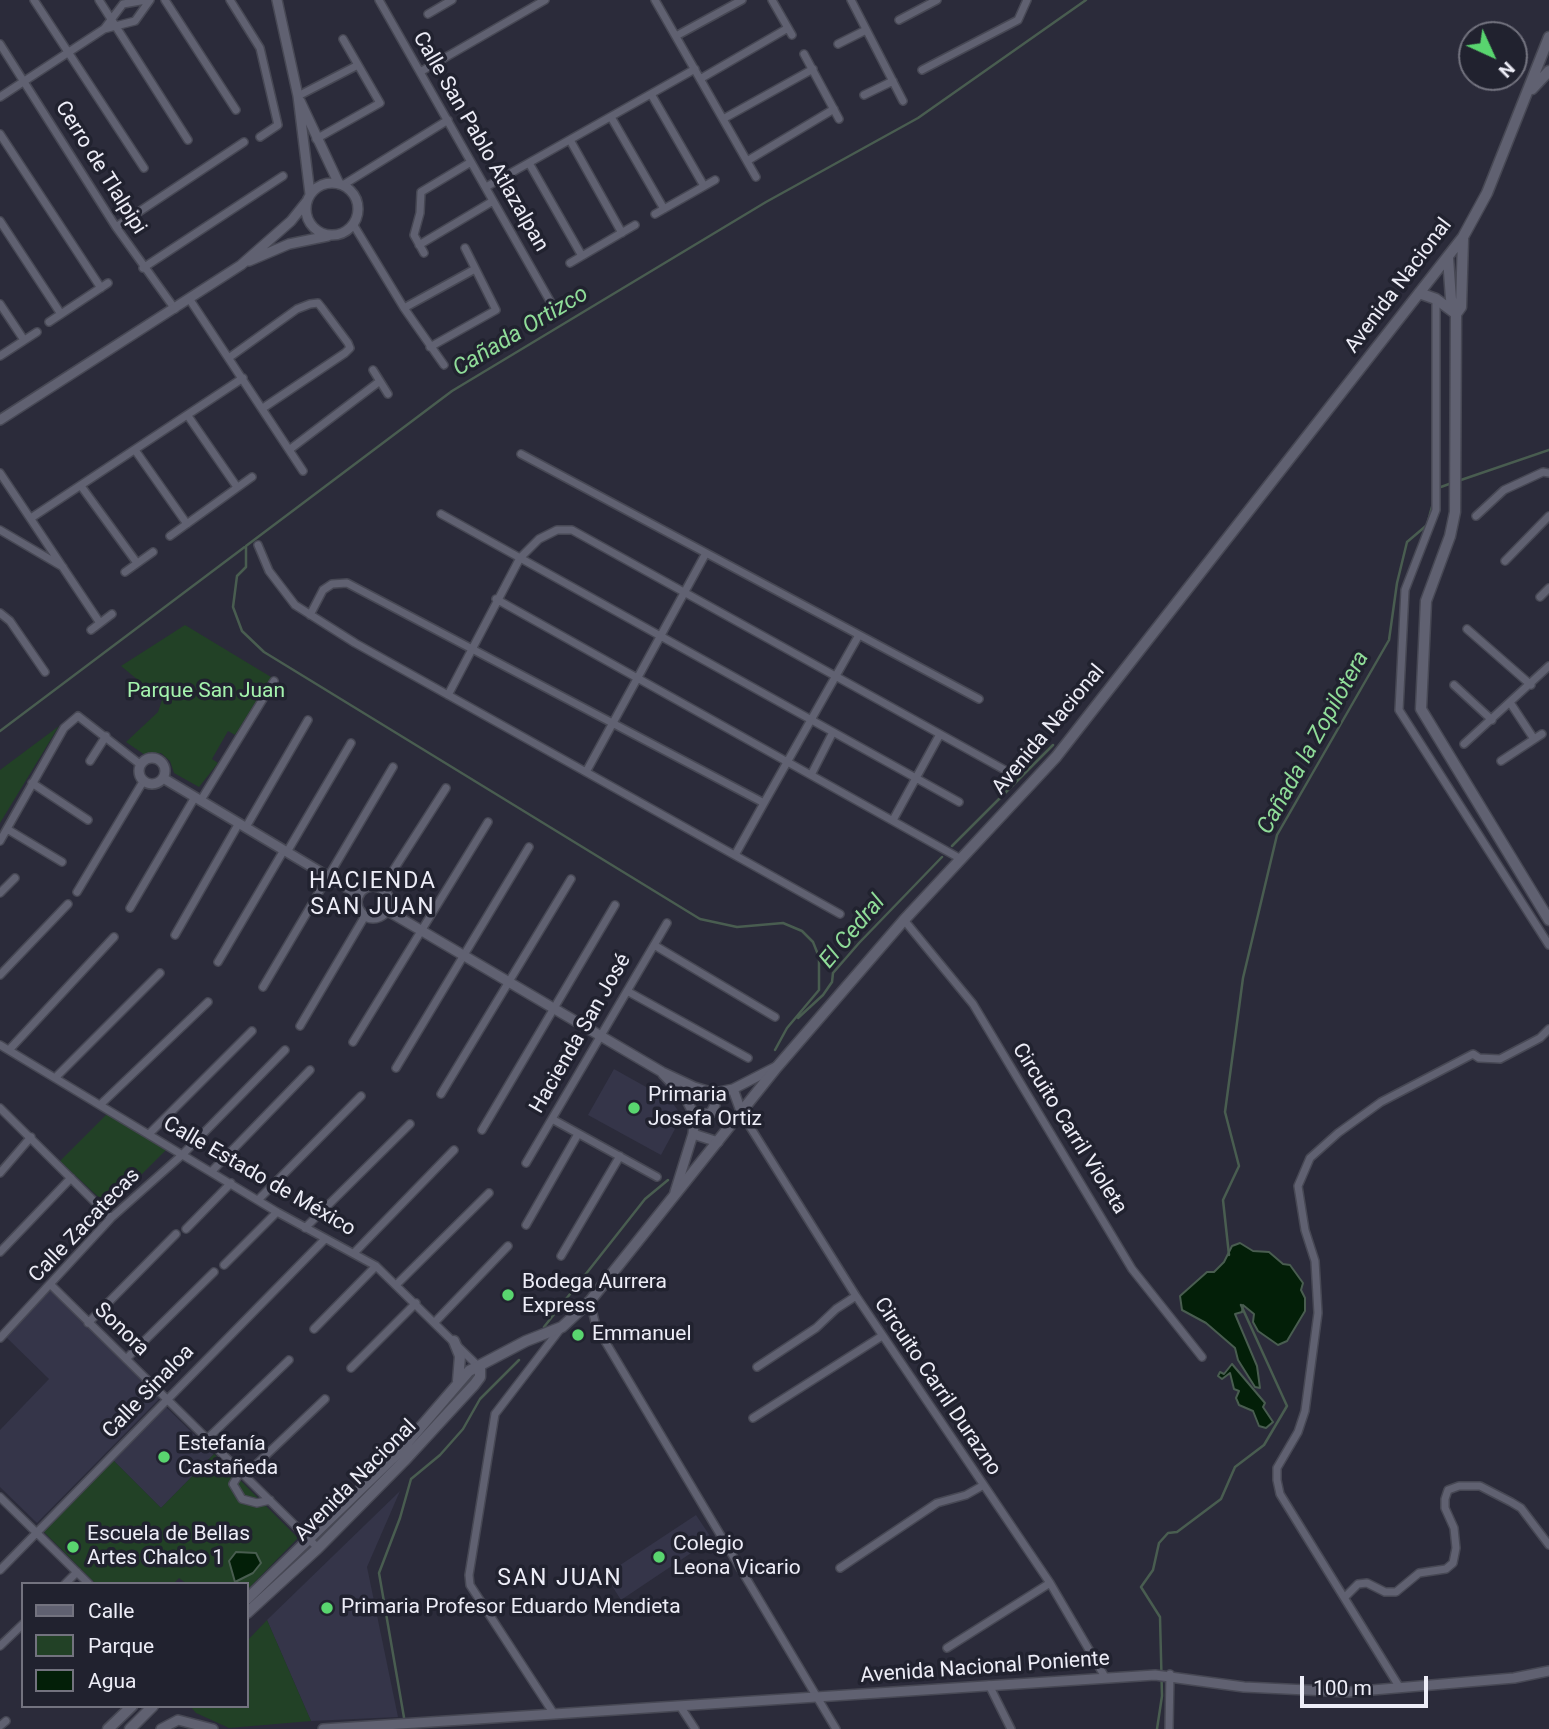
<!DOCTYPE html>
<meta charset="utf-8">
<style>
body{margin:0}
#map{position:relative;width:1549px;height:1729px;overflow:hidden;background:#2b2b3a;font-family:Roboto,sans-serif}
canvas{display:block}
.legend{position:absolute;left:21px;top:1582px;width:228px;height:126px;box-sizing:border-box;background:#21222f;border:2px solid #73737f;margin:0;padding:9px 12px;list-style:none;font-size:21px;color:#ededf7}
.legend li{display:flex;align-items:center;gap:14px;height:35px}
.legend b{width:35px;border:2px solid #73737f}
.north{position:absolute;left:1458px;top:21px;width:70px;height:70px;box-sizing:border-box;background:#21222f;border:2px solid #73737f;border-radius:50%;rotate:135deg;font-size:19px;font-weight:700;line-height:28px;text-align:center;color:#ededf7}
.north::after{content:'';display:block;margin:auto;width:24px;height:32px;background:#59d56f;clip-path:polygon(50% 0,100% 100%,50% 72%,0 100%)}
.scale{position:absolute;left:1300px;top:1676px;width:128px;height:32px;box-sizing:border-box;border:4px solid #ededf7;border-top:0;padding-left:9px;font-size:21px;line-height:24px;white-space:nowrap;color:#ededf7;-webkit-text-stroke:5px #21222f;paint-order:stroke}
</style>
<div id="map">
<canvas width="1549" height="1729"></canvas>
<ul class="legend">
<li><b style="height:9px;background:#606171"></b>Calle</li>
<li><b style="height:19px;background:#224126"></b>Parque</li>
<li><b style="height:19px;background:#031f08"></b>Agua</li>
</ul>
<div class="north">N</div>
<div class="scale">100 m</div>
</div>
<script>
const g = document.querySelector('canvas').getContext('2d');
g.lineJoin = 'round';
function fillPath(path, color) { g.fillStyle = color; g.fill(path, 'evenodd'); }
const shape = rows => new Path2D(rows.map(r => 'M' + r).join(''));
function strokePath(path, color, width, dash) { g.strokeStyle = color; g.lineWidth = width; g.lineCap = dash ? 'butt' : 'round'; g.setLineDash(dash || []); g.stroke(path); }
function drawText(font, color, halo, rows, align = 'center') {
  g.font = font + ' Roboto,sans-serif'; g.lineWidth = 7; g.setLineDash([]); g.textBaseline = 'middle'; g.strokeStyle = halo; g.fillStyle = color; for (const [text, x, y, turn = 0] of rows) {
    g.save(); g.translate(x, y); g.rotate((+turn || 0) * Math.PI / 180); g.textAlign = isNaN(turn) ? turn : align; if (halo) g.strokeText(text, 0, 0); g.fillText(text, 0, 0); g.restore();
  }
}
fillPath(shape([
 [614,1069,671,1101,682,1116,661,1155,588,1115],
 [51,1290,161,1397,37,1523,0,1487,0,1430,49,1379,5,1336],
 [166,1407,214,1454,161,1508,113,1460],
 [400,1491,367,1567,398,1717,311,1721,267,1620],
 [696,1515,712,1539,621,1600,605,1575]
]), '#353549');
fillPath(shape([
 [185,625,271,677,235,735,228,731,212,759,218,763,199,787,174,773,170,761,161,753,145,755,126,742,158,712,162,700,121,666],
 [59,726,0,823,0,770],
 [107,1114,166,1150,109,1207,60,1161],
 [214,1454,298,1538,247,1590,247,1584,187,1584,179,1578,173,1584,96,1584,43,1531,113,1460,161,1508],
 [267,1620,311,1721,229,1728,196,1713,190,1706,247,1706,247,1641]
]), '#224126');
const water = shape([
 [1240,1243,1253,1251,1269,1252,1283,1264,1290,1265,1303,1283,1301,1290,1305,1298,1305,1311,1287,1341,1278,1345,1258,1331,1253,1322,1254,1314,1243,1305,1242,1312,1235,1314,1257,1366,1260,1388,1255,1387,1238,1360,1235,1348,1206,1323,1182,1310,1180,1296,1207,1272,1214,1272,1224,1262,1232,1246,1240,1243],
 [1232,1364,1265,1403,1263,1407,1273,1422,1266,1428,1259,1426,1253,1411,1239,1405,1236,1398,1239,1391,1234,1389,1230,1373,1222,1379,1218,1376,1220,1372,1224,1374,1232,1364],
 [236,1552,256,1553,261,1563,253,1573,235,1582,229,1561,236,1552]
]);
fillPath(water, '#031f08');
strokePath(water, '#495d50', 2);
strokePath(shape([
 [1458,481,1549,450],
 [1438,488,1452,483],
 [246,546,246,567,237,576,233,607,242,631,264,652,700,919,737,927,783,923,802,931,813,942,819,957,819,990,787,1028,775,1050],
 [0,731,452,391,766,202,918,118,1086,0],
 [952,846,1053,745],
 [798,1018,823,995,832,982,833,973,859,943,942,857],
 [1229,1255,1223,1200,1239,1166,1225,1112,1243,978,1277,835,1389,640,1397,583,1407,542,1427,525,1433,503],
 [544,1327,645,1199,668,1180],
 [406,1729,379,1573,400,1518,411,1479,440,1455,463,1429,480,1399,519,1360],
 [1157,1729,1162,1696,1160,1617,1141,1587,1153,1570,1159,1543,1168,1533,1177,1532,1221,1499,1235,1467,1264,1445,1287,1406,1241,1305]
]), '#495d50', 2.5);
const minor = shape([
 [34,0,144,168],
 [99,0,188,140],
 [165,0,236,110],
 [230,0,260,48,278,125,260,137],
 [379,0,550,301],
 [655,0,756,177],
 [772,0,792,35],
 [851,0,903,101],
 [428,14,452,0],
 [899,20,937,0],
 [104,29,123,4,146,0],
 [676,36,742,0],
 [0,44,116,227,175,309],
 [838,44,866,30],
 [804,54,839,119],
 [922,70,1018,20,1027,0],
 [420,72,545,0],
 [700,79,788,28],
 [651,94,704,186],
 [864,95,893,81],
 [298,96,358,65],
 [0,97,104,29,135,21,150,0],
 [611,117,664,209],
 [723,119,813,69],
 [0,134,101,288],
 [316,139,380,103,343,39],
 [570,140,622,233],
 [747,161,834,109],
 [529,163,582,256],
 [343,185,448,120],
 [486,187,695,69],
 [655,214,715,180],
 [0,221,61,314],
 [353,224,404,308,444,365],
 [116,227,244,142],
 [419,245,493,201],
 [424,253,414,235,420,213,421,192,471,162],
 [570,263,635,225],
 [143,268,283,176],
 [1436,299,1436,510,1405,590,1399,710,1549,945],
 [190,300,303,471],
 [0,304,24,340],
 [404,308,475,269],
 [49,322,108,283],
 [430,347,496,310,465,248],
 [0,356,37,332],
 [230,357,297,309,310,304,318,303,322,308,348,343,350,348,345,353,263,408],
 [373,370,388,394],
 [188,416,237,487],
 [135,450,187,524],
 [289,450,380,381],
 [521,454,979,699],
 [0,473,100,623],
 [81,486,137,563],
 [441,514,959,802],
 [1476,516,1504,490,1543,472,1549,473],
 [31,518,243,378],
 [0,530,63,567],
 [170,536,252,477],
 [258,545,269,571,295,605,355,643,840,914],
 [1505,561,1549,516],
 [125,572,153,552],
 [1540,597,1549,588],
 [496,599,961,859],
 [0,613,10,621,45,672],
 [310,615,323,590,332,584,347,583,764,803,735,855],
 [1467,629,1531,685],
 [91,630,112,614],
 [1454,685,1492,720],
 [448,695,520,558,539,539,557,530,572,530,1012,774],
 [1511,704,1534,739],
 [1464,744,1549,666],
 [90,761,106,736],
 [1501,761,1542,734],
 [586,772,706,553],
 [811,775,833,732],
 [32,783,88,820],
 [201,800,274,681],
 [764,803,859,635],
 [893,820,939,736],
 [246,827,308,720],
 [7,829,62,862],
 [0,841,64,728,78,716,141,765],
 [287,852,351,743],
 [382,888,446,788],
 [77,892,144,780],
 [0,893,15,878],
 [130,908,195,797],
 [904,920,973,1004,1132,1269,1202,1357],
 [175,935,239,823],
 [654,945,775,1017],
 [218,962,284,850],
 [0,975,68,904],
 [263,987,393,767],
 [627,991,748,1058],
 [300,1026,365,916],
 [353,1042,488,822],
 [0,1045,277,1212,376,1266,480,1368],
 [9,1050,114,937],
 [396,1068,529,847],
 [55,1078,160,973],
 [441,1094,571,879],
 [100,1105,208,1002],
 [0,1108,111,1218],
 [742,1114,856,1296,1050,1583,1105,1677],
 [552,1119,657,1177],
 [482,1130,615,905],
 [149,1134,252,1031],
 [526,1163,667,923],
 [212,1171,310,1070],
 [0,1173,31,1137],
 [258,1200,361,1096],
 [526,1225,578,1134],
 [305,1228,410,1124],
 [186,1229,231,1183],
 [0,1252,71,1178],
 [354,1253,454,1150],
 [561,1256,620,1156],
 [224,1265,277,1212],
 [397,1284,489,1193],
 [52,1286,318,1548],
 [590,1301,596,1326,836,1729],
 [435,1322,508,1246],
 [88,1323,176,1234],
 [314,1329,376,1266],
 [0,1338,111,1218,182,1155,285,1050],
 [126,1359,214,1272],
 [757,1367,816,1328,836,1309,856,1296],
 [351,1368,416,1303],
 [753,1418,882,1336],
 [207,1439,289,1360],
 [241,1471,233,1484,242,1499,257,1503,270,1500],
 [245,1475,325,1399],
 [0,1497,89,1584],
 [840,1568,937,1503,966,1495,982,1486],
 [0,1570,325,1239],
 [65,1584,77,1572],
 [1345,1597,1358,1584,1367,1583,1385,1592,1396,1592,1419,1573,1446,1569,1453,1563,1456,1548,1454,1528,1445,1508,1445,1499,1448,1490,1459,1486,1480,1486,1511,1502,1521,1508,1549,1545],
 [0,1646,23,1624],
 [947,1648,1050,1583],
 [989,1685,1011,1729],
 [1400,1688,1280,1494,1277,1480,1277,1468,1298,1432,1305,1411,1318,1313,1315,1261,1305,1230,1298,1186,1310,1158,1338,1133,1381,1102,1473,1054,1479,1058,1500,1059,1540,1038,1549,1029],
 [680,1706,695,1729],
 [554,1714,470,1585,469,1575,495,1414,561,1328],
 [0,1726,6,1721],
 [1169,1729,1170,1674]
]);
const tertiary = shape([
 [277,0,298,96,310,194],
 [300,101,339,184],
 '306 209a26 26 0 1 1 52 0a26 26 0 1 1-52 0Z',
 [249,261,289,244,328,236],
 [0,420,241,265,291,221,307,201],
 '139 771a13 13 0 1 1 26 0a13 13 0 1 1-26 0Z',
 [163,778,359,895],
 '357 902a16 16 0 1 1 32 0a16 16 0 1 1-32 0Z',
 [388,911,662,1072,694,1087,714,1093,733,1089,776,1067],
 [663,1074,685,1097,695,1116,693,1134,675,1192],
 [733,1089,742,1114],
 [695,1116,711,1113,715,1105,714,1093],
 [693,1134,718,1142],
 [161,1729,178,1720,213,1729],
 [323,1729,1155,1675,1244,1687,1349,1692,1514,1678,1549,1671]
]);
const secondary = shape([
 [1532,89,1549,71],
 [1448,258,1451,299,1456,314,1455,512,1450,536,1426,601,1421,709,1549,920],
 [1419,293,1436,299,1455,313],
 [1456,314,1461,307,1463,239],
 [454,1341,460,1356,458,1381],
 [247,1599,400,1451,469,1371,526,1341,562,1327,590,1301,777,1067,904,920,1056,757,1463,237,1487,193,1549,37],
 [247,1613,318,1548,404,1461,474,1385,480,1377,480,1368],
 [108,1729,132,1706],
 [130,1729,153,1706]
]);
strokePath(minor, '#474854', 10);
strokePath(tertiary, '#474854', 12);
strokePath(secondary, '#474854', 13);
strokePath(minor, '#606171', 7);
strokePath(tertiary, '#606171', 9);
strokePath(secondary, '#606171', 10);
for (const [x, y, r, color] of [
 [634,1108,7,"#59d56f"],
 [508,1295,7,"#59d56f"],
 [578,1335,7,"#59d56f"],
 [164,1457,7,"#59d56f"],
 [73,1547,7,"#59d56f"],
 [659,1557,7,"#59d56f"],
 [327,1608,7,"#59d56f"]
]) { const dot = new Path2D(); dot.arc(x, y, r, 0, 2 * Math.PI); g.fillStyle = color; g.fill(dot); strokePath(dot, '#21222f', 2.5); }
drawText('21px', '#ededf7', '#21222f', [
 ["Calle San Pablo Atlazalpan",480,142,60],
 ["Cerro de Tlalpipi",100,168,58],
 ["Avenida Nacional",1399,286,-53],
 ["Avenida Nacional",1049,730,-50],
 ["Hacienda San José",581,1034,-60],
 ["Circuito Carril Violeta",1069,1129,58],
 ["Calle Estado de México",259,1177,30],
 ["Calle Zacatecas",85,1226,-46],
 ["Sonora",121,1330,44],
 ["Circuito Carril Durazno",937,1387,56],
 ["Calle Sinaloa",149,1392,-46],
 ["Avenida Nacional",356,1481,-45],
 ["Avenida Nacional Poniente",985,1668,-4]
]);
drawText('21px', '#a4f2ad', '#21222f', [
 ["Parque San Juan",206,692]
]);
drawText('21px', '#ededf7', '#21222f', [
 ["Primaria",648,1096],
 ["Josefa Ortiz",648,1120],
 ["Bodega Aurrera",522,1283],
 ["Express",522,1307],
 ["Emmanuel",592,1335],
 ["Estefanía",178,1445],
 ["Castañeda",178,1469],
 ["Escuela de Bellas",87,1535],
 ["Artes Chalco 1",87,1559],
 ["Colegio",673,1545],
 ["Leona Vicario",673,1569],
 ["Primaria Profesor Eduardo Mendieta",341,1608]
], 'left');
drawText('italic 23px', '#8fdc98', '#21222f', [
 ["Cañada Ortizco",521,332,-31],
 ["Cañada la Zopilotera",1314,743,-61],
 ["El Cedral",853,932,-50]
]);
g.letterSpacing = '2px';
drawText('23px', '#ededf7', '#21222f', [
 ["HACIENDA",373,882],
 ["SAN JUAN",373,908],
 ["SAN JUAN",560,1579]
]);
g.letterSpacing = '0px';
</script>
